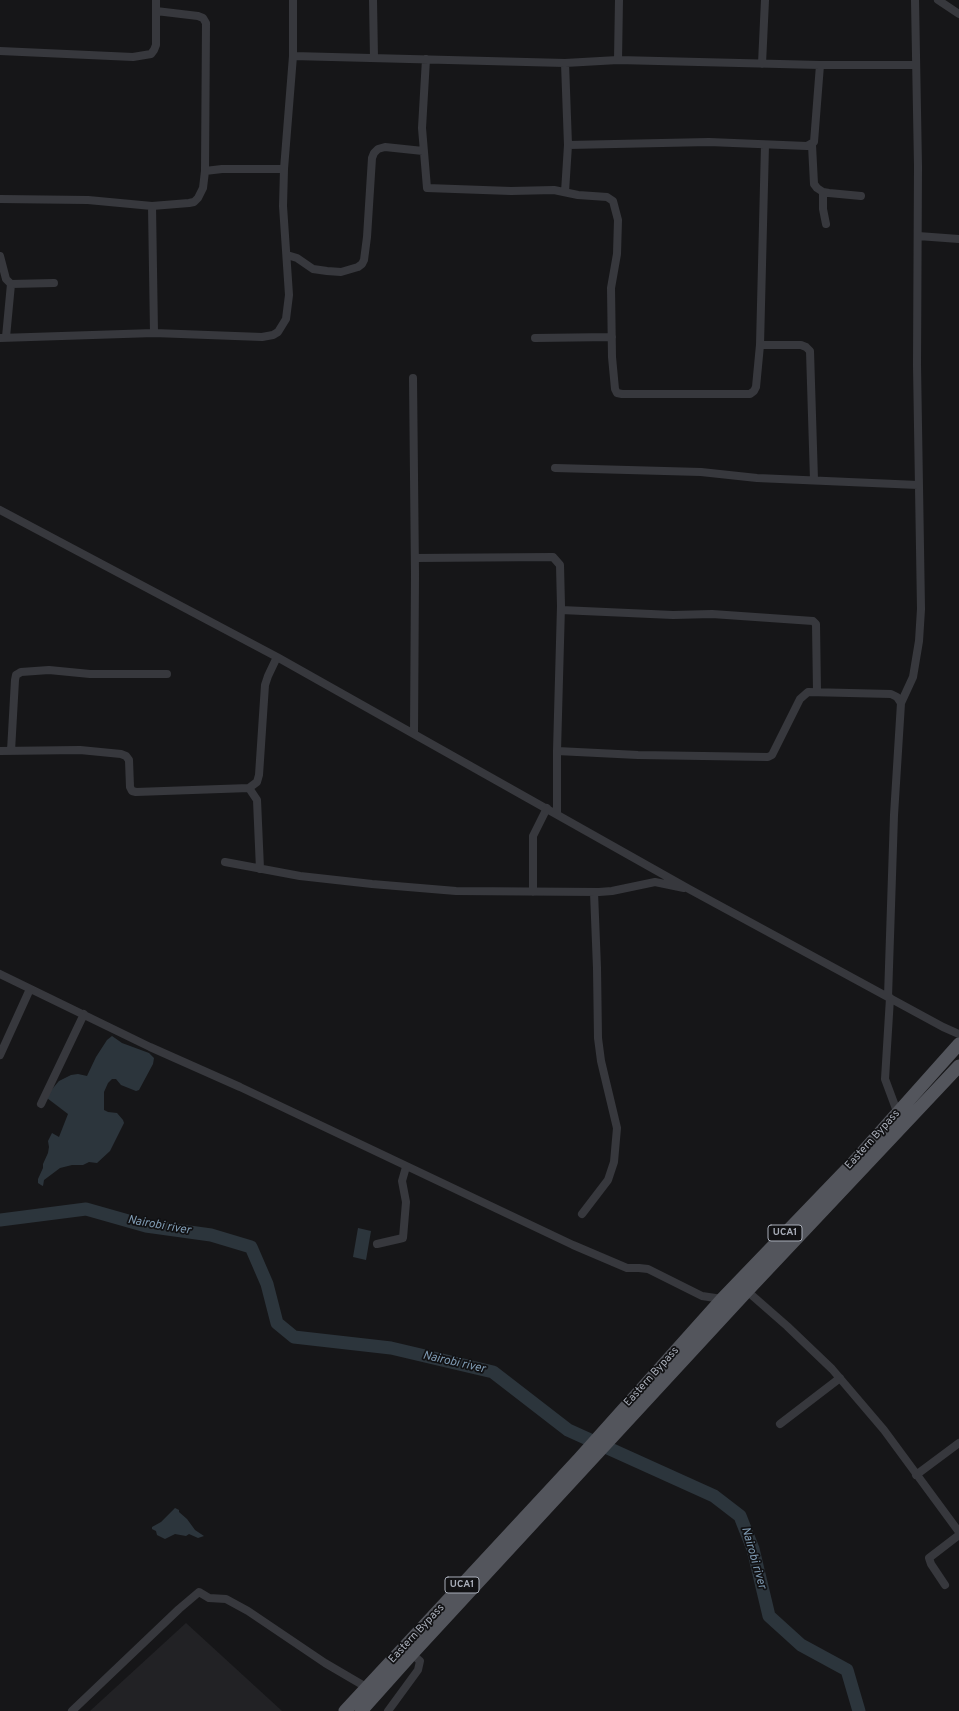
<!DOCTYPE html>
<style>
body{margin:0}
canvas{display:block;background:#161618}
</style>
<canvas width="959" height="1711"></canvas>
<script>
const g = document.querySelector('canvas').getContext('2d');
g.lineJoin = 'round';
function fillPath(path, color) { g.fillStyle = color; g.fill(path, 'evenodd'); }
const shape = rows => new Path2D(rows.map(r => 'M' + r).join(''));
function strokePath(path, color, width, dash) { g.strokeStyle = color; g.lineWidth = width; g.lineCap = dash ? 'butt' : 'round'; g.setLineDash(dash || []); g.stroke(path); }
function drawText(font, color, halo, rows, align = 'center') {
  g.font = font + ' Overpass,sans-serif'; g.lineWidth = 3.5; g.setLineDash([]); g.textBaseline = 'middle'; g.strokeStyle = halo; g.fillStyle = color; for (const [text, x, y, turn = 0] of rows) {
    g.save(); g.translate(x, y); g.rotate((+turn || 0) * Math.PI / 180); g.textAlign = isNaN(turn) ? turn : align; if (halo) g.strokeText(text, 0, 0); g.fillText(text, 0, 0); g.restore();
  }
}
fillPath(shape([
 [186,1623,282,1711,90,1711]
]), '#222225');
fillPath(shape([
 [112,1036,122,1043,149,1053,154,1058,153,1064,139,1090,136,1091,121,1085,116,1079,112,1079,108,1083,104,1092,104,1110,108,1112,117,1113,123,1120,124,1123,110,1151,97,1163,89,1162,83,1165,72,1165,60,1168,44,1180,43,1186,41,1185,38,1183,38,1179,43,1168,43,1164,48,1153,49,1147,48,1141,52,1133,59,1137,68,1114,47,1098,48,1094,59,1081,71,1075,78,1074,87,1076,96,1057,107,1040],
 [358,1228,371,1231,366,1260,353,1257],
 [175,1508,179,1510,179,1512,187,1519,195,1530,204,1536,198,1538,189,1534,186,1536,175,1534,165,1539,157,1535,156,1531,152,1529,152,1527,161,1522]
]), '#2c353c');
strokePath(shape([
 [0,1220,86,1209,146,1226,211,1235,251,1247,267,1284,277,1323,294,1337,391,1348,493,1372,568,1430,714,1496,740,1516,753,1549,769,1616,801,1645,847,1670,859,1711]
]), '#2c353c', 13);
strokePath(shape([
 [373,0,374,58],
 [938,0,959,14],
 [156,11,198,16,203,18,206,23,205,171],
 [0,51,133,57,151,54,154,50,156,45,156,0],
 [293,56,565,63,618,60,820,65,915,65],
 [426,59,422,128,427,188,511,191,554,190,578,195,607,197,613,201,618,220,617,254,611,288,612,357,615,389,617,393,622,394,750,394,754,391,756,387,760,345,765,145],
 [618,60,619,0],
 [565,63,568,145,709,142,807,146,814,142,820,65],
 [762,64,765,0],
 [812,145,814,184,817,188,823,192,829,193,861,196],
 [565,192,568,145],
 [823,192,823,209,826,224],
 [0,199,88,200,152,206,189,203,194,202,198,198,203,188,205,171,222,169,284,169],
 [918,236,959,239],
 [287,255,297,258,313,269,327,271,341,272,358,267,362,264,364,260,367,237,372,158,374,153,378,149,385,147,423,151],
 [0,256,6,279,11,284,54,283],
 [154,333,262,337,273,335,278,332,286,319,289,295,283,206,284,169,293,56,293,0],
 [6,337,11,284],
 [0,338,154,333,152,206],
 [535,338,612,337],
 [760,345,801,345,806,347,810,351,814,480],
 [413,378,415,574,414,733],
 [555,468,701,472,757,478,918,485],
 [0,510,277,657,689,889,943,1027,959,1034],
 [415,558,553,557,560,565,561,606,557,751,557,814],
 [561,610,673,615,712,614,813,621,816,624,817,691],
 [901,703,913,677,919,641,921,609,917,365,918,166,915,0],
 [0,751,80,750,121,754,126,756,129,760,130,787,132,791,136,792,249,788,257,782,259,775,265,685,268,676,277,657],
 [11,751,15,680,16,675,21,672,49,670,90,674,167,674],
 [557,751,638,755,768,757,772,755,800,699,808,692,891,694,897,697,901,703,894,815,888,997],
 [249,788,257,800,260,869],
 [225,862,300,876,372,884,456,891,599,892,612,891,655,882,684,888],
 [533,892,533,836,547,808],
 [0,974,150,1047,240,1087,573,1245,627,1268,639,1268,648,1269,702,1296,722,1299],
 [890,998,885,1079,898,1114],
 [0,1055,30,989],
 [41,1104,84,1014],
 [582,1214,608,1180,614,1162,617,1128,601,1061,598,1038,597,968,594,892],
 [377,1244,403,1238,406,1202,402,1181,406,1167],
 [747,1291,787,1326,832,1369,884,1430,959,1532],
 [780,1424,840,1378],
 [916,1475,959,1443],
 [945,1585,931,1564,929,1558,959,1535],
 [72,1711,179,1609,199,1592,209,1598,226,1599,248,1611,325,1663,366,1687],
 [388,1711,418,1670,420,1661,412,1654]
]), '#37383d', 8);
strokePath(shape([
 [345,1711,579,1459,722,1299,851,1165,959,1044],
 [361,1711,412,1654,747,1291,959,1066]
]), '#53555c', 13);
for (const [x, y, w] of [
 [785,1233,34],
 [462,1585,34]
]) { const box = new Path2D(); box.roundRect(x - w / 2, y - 8, w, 16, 3); g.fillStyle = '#111113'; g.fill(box); strokePath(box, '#a8adb8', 1); }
drawText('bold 10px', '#a8adb8', null, [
 ["UCA1",785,1233],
 ["UCA1",462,1585]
]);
drawText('11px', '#a8adb8', '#111113', [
 ["Eastern Bypass",873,1140,-48],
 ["Eastern Bypass",652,1377,-48],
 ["Eastern Bypass",417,1634,-47]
]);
drawText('italic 12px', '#7f9bb3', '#111113', [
 ["Nairobi river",159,1226,10],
 ["Nairobi river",454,1363,13],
 ["Nairobi river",753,1558,74]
]);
</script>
